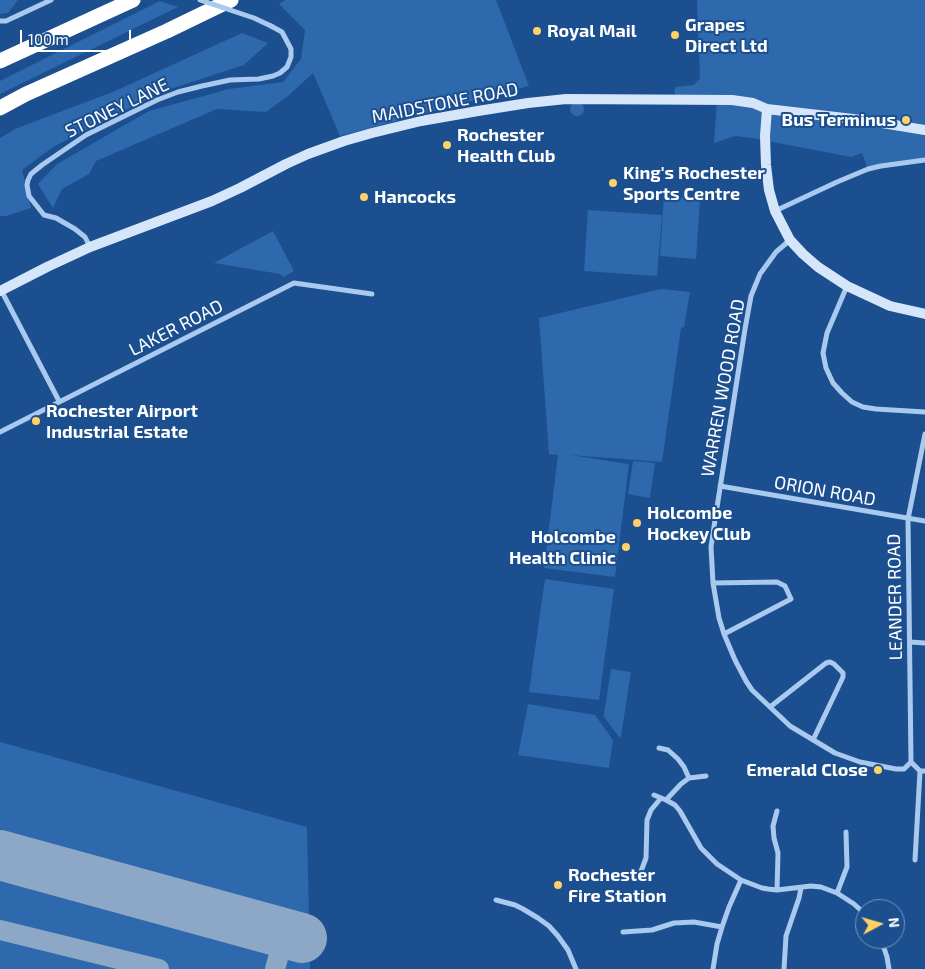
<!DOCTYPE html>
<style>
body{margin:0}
#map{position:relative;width:925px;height:969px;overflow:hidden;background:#1b4f8f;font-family:"Exo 2",sans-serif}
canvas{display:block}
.north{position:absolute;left:855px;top:899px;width:50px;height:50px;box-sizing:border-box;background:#1b4f8f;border:1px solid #7695bc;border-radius:50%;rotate:84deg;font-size:14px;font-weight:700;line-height:20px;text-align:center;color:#fff}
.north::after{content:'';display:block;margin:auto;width:18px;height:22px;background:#ffd166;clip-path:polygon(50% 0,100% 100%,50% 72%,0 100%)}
.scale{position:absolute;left:20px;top:30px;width:111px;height:22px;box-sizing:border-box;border:2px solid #fff;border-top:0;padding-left:6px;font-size:15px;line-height:18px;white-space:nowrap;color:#fff;-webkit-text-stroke:4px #1b4f8f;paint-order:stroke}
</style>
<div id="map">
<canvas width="925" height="969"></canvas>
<div class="north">N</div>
<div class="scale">100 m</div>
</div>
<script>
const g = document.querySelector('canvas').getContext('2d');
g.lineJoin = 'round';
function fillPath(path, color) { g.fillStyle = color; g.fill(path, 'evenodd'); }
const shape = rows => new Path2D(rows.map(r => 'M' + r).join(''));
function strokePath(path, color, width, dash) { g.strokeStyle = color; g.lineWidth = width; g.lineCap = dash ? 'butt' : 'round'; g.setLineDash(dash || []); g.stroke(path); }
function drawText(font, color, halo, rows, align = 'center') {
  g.font = font + ' "Exo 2",sans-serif'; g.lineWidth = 4; g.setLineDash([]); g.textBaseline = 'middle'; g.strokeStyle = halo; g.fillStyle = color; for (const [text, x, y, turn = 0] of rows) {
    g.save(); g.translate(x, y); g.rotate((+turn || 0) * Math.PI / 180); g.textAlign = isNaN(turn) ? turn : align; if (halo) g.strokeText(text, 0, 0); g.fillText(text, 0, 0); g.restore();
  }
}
fillPath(shape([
 [0,0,18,0,8,13,0,14],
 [285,0,496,0,529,86,340,136,313,73,288,96,266,112,217,109,96,161,89,174,62,189,53,208,38,184,57,164,149,111,229,89,283,82,301,59,305,30,279,4],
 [697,0,925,0,925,160,868,169,862,153,851,157,752,138,735,136,714,143,717,100,674,99,675,87,694,85,700,78],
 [160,1,178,7,0,94,0,81],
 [242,33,268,43,244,65,161,92,53,147,22,170,31,208,6,216,0,216,0,138,15,129,115,91],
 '570 109a7 7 0 1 1 14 0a7 7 0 1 1-14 0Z',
 [664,196,700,199,696,259,660,256],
 [588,210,662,215,657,276,584,271],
 [273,231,294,271,284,277,280,274,214,263],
 [661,289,690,292,684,327,681,328,662,462,570,455,629,464,615,577,544,568,558,455,549,454,539,318],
 [633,461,655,463,650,498,628,494],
 [545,579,614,589,599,700,529,692],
 [611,669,631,672,621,736,620,738,604,717,604,714],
 [528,704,595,715,613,740,609,768,518,755],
 [0,742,307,827,310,969,0,969]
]), '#2e69ad');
strokePath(shape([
 [0,930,159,969],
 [275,969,285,933]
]), '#8da7c7', 20);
strokePath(shape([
 [0,855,302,938]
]), '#8da7c7', 50);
strokePath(shape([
 [0,21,6,21,51,0],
 [775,211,837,182,868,169,881,166,925,160],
 [790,240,776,252,760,274,751,296,745,329,715,520,711,547,713,583,719,618,724,634,735,660,746,681,752,690,790,726,835,753,860,762,896,769,904,769,911,762],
 [90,247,85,237,75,229,56,218,44,215,29,196,27,185,28,180,31,174,42,165,86,135,157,100,178,92,202,86,230,80,259,79,273,76,280,73,287,67,291,57,291,49,282,32,271,26],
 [847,286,827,333,823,353,826,368,833,383,842,393,852,402,863,407,876,409,925,412],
 [1,290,59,401],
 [0,432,294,283,372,294],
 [720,486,925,521],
 [713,583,777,582,785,586,791,599,724,634],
 [910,642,925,643],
 [770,707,826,663,830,662,834,664,843,673,843,677,813,740],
 [659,748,668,750,678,759,684,767,689,778],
 [911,762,908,519,925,434],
 [911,762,920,771,925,771],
 [654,795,666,800,675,805,680,811,701,848,717,864,741,880,762,888,768,889,777,890,811,886,821,887,837,893,854,904,865,914],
 [666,800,681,784,689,778,706,776],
 [915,860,920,771],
 [640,874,646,858,647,820,651,810,661,798],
 [777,890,778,853,774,838,773,826,777,811],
 [837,893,847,867,846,832],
 [496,900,515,905,523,909,538,918,549,926,558,936,568,950,576,969],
 [623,932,652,930,674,923,694,922,722,927],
 [881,939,887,957,889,969],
 [713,969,717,944,722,927,729,907,741,880],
 [784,969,786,936,799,898,801,888]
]), '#a9c9ee', 5);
strokePath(shape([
 [767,109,765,136,766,165,769,190,775,211,790,240,803,254,818,267,847,286,890,306,925,314],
 [0,291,47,267,90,247,212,201,240,188,286,164,308,154,344,141,372,133,421,121,478,111,528,103,566,99,732,100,753,103,767,109,870,121,925,130]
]), '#d6e6fa', 10);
strokePath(shape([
 [0,61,133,0],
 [0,108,26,94,167,31,231,0]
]), '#fff', 15);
strokePath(shape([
 [200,0,254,18,271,26]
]), '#a9c9ee', 5);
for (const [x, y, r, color] of [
 [537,31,5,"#ffd166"],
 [675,35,5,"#ffd166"],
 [906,120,5,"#ffd166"],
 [447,145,5,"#ffd166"],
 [613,183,5,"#ffd166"],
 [364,197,5,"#ffd166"],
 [36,421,5,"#ffd166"],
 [637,523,5,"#ffd166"],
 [626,547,5,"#ffd166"],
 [878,770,5,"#ffd166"],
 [558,885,5,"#ffd166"]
]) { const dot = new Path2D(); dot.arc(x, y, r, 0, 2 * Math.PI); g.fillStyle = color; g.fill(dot); strokePath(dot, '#1b4f8f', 2); }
drawText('bold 18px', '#fff', '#1b4f8f', [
 ["Grapes",685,25],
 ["Direct Ltd",685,46],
 ["Royal Mail",547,31],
 ["Bus Terminus",896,120,"right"],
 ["Rochester",457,135],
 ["Health Club",457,156],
 ["King's Rochester",623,173],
 ["Sports Centre",623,194],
 ["Hancocks",374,197],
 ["Rochester Airport",46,411],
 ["Industrial Estate",46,432],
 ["Holcombe",647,513],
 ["Hockey Club",647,534],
 ["Holcombe",616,537,"right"],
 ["Health Clinic",616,558,"right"],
 ["Emerald Close",868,770,"right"],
 ["Rochester",568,875],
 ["Fire Station",568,896]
], 'left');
drawText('18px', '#fff', '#1b4f8f', [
 ["MAIDSTONE ROAD",445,103,-11],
 ["STONEY LANE",117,108,-26],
 ["LAKER ROAD",176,328,-27],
 ["WARREN WOOD ROAD",723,388,-80],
 ["ORION ROAD",825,491,10],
 ["LEANDER ROAD",895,597,-91]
]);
</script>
